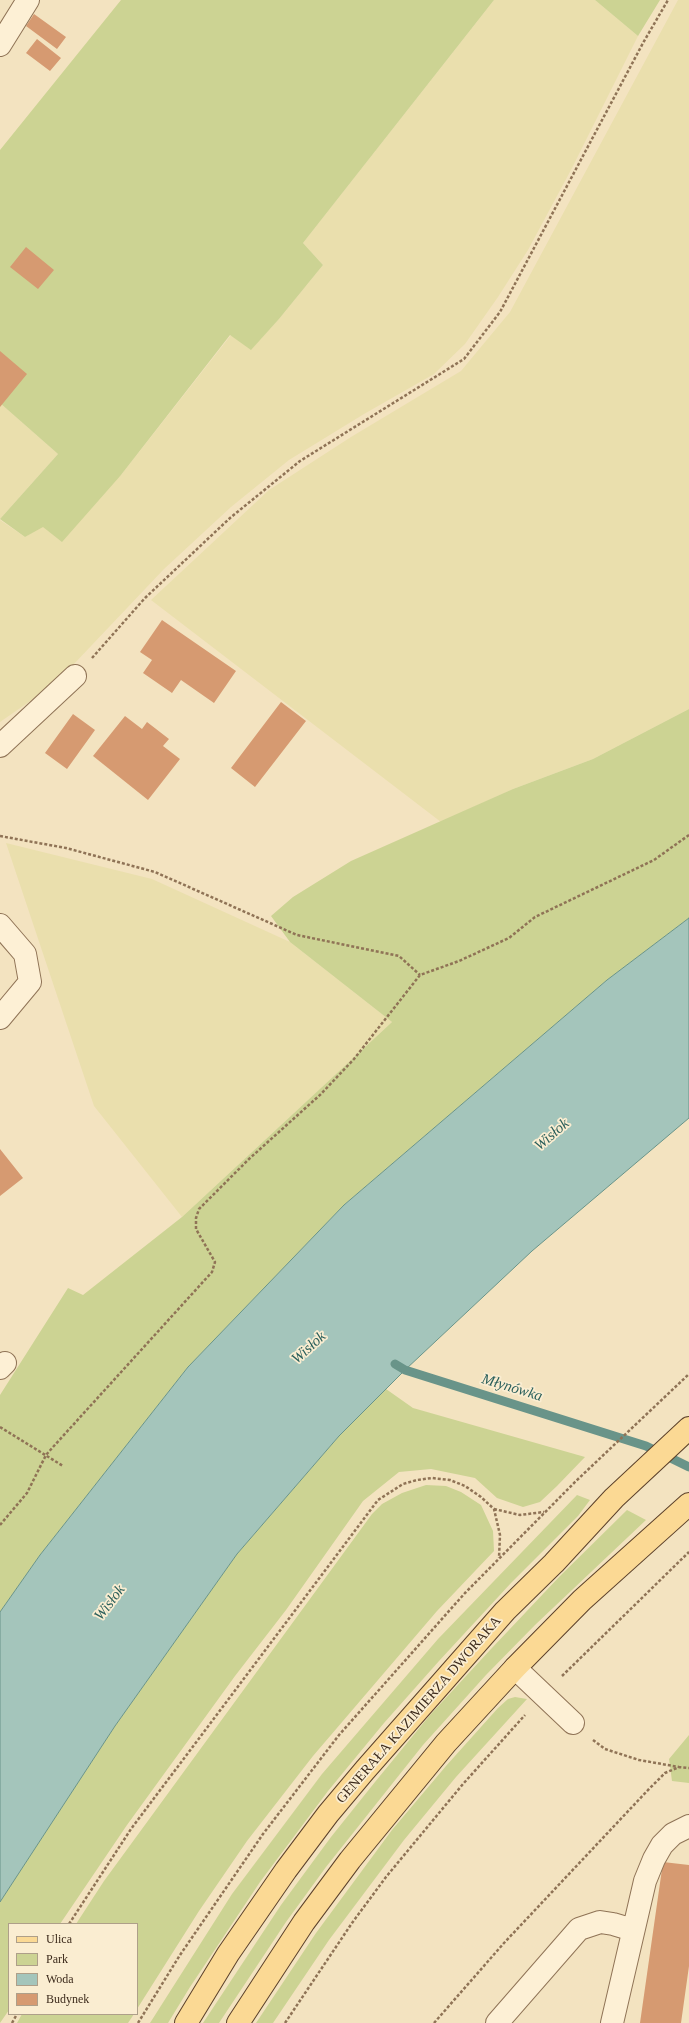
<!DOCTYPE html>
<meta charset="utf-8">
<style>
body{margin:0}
#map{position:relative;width:689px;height:2023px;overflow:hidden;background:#f3e3c0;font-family:Georgia,serif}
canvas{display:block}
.legend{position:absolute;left:8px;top:1923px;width:130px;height:92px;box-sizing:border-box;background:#faedd1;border:1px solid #ae9f89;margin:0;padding:5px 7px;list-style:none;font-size:12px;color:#3d2b1c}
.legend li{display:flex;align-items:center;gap:8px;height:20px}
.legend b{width:20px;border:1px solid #ae9f89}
</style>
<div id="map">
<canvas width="689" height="2023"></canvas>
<ul class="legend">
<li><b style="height:5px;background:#fbd994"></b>Ulica</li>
<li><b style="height:11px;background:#ccd393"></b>Park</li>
<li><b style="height:11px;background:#a4c5bb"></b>Woda</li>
<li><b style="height:11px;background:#d69a71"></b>Budynek</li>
</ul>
</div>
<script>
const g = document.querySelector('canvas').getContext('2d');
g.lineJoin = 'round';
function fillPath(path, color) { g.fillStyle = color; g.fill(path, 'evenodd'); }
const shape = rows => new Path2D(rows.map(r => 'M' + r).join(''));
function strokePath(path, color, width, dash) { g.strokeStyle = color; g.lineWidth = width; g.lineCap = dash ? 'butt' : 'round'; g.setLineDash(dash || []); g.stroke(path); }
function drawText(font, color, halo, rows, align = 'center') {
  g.font = font + ' Georgia,serif'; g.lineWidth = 3.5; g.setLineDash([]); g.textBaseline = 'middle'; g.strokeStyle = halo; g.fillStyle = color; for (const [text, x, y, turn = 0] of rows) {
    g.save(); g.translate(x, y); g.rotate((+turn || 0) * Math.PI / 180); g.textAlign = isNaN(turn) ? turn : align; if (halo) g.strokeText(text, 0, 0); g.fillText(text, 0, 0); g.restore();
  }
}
fillPath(shape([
 [494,0,595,0,638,36,572,168,528,250,498,297,465,344,434,374,364,414,289,460,231,507,164,569,55,684,0,722,0,520,25,537,121,475,231,335,251,349,279,319,323,265,303,243],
 [678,0,689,0,689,709,593,759,513,789,441,822,151,600,269,490,351,437,461,371,510,312],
 [0,403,58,454,0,519],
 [6,843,152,879,290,942,392,1022,182,1217,94,1106]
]), '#eadfad');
fillPath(shape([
 [121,0,494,0,303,243,323,265,279,319,251,350,230,335,121,475,62,542,43,527,25,537,0,519,58,454,0,403,0,150],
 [595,0,660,0,638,36],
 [689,709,689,918,607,980,344,1205,188,1367,40,1555,0,1612,0,1395,68,1288,83,1295,182,1217,392,1022,290,942,271,916,293,897,351,861,513,789,593,759],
 [386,1389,413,1408,585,1457,557,1486,540,1502,523,1507,497,1498,475,1478,431,1469,399,1472,363,1501,286,1610,235,1676,127,1825,60,1924,9,1924,9,2010,0,2023,0,1902,115,1726,237,1554,339,1436],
 [426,1485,446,1486,461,1492,481,1505,493,1531,494,1551,437,1611,313,1756,247,1841,199,1911,137,2009,137,1924,76,1924,104,1881,372,1514,382,1504,402,1493],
 [577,1495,590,1500,578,1516,511,1583,439,1661,384,1723,328,1791,260,1882,190,1987,168,2023,150,2023,232,1894,322,1774,438,1639],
 [627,1510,646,1520,535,1625,486,1675,423,1745,326,1867,286,1922,219,2023,203,2023,281,1905,331,1837,375,1782,430,1715,491,1649,560,1576],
 [515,1697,527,1699,456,1777,404,1840,329,1940,273,2023,256,2023,316,1933,392,1830,446,1766,498,1708,508,1699],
 [689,1735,689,1783,672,1781,669,1759],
 [22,2014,134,2014,128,2023,17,2023]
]), '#ccd393');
const water = shape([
 [689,918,689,1118,532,1251,405,1370,339,1436,237,1554,115,1726,0,1902,0,1612,40,1555,188,1367,344,1205,607,980,689,918]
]);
fillPath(water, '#a4c5bb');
strokePath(water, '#699489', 1);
strokePath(shape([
 [395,1364,405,1370,646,1446,689,1467]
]), '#699489', 9);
fillPath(shape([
 [34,14,66,37,57,49,26,26],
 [37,39,61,58,50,71,26,53],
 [26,247,54,270,38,289,10,267],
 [0,351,27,374,0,407],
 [162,620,236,671,214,703,181,680,172,693,143,673,152,660,140,652],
 [281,702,306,721,255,787,231,768],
 [73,714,95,730,67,769,45,753],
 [125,716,142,729,147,722,169,739,163,746,180,759,148,800,93,756],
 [0,1149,23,1178,0,1196],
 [663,1862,689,1865,689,1966,681,2023,640,2023]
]), '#d69a71');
const minor = shape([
 [0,45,28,0],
 [0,746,75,676],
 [0,925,25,954,30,982,0,1018],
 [0,1368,5,1363],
 [515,1668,573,1723],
 [497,2023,579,1929,600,1922,613,1924,633,1930],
 [612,2023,645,1881,654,1859,662,1845,673,1834,689,1826]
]);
const major = shape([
 [186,2023,228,1954,286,1870,328,1814,365,1770,505,1611,554,1563,614,1498,689,1428],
 [238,2023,304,1922,350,1860,446,1743,515,1668,582,1600,689,1504]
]);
strokePath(minor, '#8f7356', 24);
strokePath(major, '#5c412a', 24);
strokePath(shape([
 [92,658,145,598,230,518,300,461,464,359,500,312,643,43,668,0],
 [0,836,66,848,155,872,297,935,399,956,420,975],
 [0,1427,63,1466],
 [494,1509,520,1515,544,1512],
 [0,1525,27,1493,46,1455,53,1447,212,1272,215,1262,196,1229,196,1218,199,1209,249,1159,321,1094,354,1059,420,975,459,961,509,938,535,917,654,860,689,835],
 [562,1676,689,1552],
 [593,1740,605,1749,639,1760,679,1767],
 [69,1924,131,1829,378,1500,403,1484,417,1480,432,1478,450,1480,465,1486,481,1497,494,1509,500,1535,499,1558],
 [12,2023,17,2014],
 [138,2023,180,1955,263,1834,339,1735,465,1593,576,1481,689,1374],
 [285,2023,352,1923,386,1877,463,1784,525,1715],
 [434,2023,504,1943,648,1790,665,1773,679,1767,689,1768]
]), '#8f7356', 2.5, [3, 2]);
strokePath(minor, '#fdf0d5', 22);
strokePath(major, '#fbd994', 22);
drawText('14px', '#3d2b1c', '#faedd1', [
 ["GENERAŁA KAZIMIERZA DWORAKA",419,1710,-49]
]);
drawText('italic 15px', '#295e5a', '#faedd1', [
 ["Wisłok",552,1135,-41],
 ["Wisłok",309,1348,-42],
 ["Młynówka",512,1388,17],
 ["Wisłok",110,1603,-53]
]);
</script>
